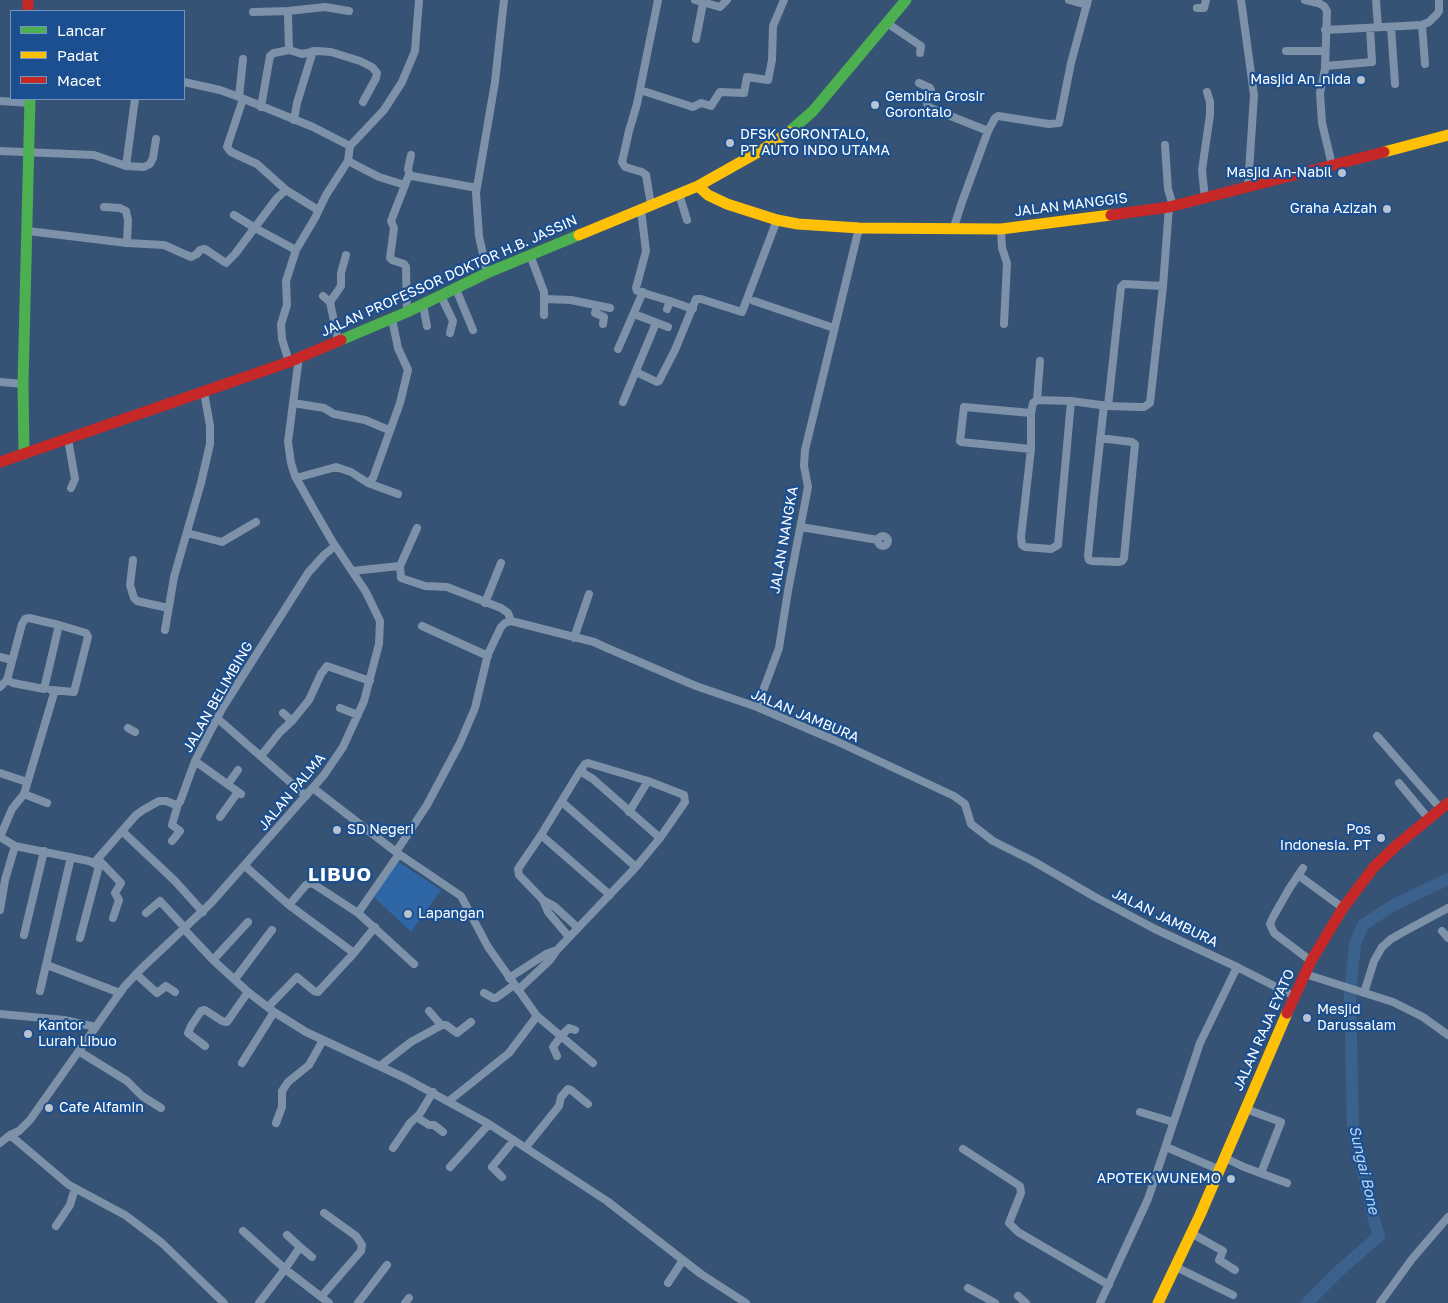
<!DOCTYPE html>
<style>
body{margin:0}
#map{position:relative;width:1448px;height:1303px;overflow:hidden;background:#365274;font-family:"Golos Text",sans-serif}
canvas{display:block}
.legend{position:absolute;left:10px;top:10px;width:175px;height:90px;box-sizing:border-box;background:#1b4f8f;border:1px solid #7695bc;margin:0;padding:6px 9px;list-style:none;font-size:15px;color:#fff}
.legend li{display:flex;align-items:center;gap:10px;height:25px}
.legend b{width:25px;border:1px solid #7695bc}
</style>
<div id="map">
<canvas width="1448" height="1303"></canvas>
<ul class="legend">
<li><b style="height:6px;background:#4caf50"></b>Lancar</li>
<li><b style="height:6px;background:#ffc107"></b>Padat</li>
<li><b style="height:6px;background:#c62828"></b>Macet</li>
</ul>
</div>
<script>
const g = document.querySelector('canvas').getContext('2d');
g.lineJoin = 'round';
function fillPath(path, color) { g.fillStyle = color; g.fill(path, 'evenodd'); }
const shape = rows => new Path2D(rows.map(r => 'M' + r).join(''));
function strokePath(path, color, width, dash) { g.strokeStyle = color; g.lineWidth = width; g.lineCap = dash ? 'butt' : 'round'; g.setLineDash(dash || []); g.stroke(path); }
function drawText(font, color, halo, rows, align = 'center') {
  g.font = font + ' "Golos Text",sans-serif'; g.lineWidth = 4.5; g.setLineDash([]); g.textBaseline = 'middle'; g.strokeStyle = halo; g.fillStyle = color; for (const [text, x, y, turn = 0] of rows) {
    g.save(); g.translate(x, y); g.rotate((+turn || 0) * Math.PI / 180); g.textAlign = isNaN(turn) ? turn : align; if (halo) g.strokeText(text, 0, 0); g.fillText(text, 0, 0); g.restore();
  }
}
fillPath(shape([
 [397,861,441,890,411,932,373,896]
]), '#2f66a5');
strokePath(shape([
 [1307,1303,1340,1270,1379,1236,1372,1212,1353,1126,1350,995,1355,944,1363,925,1392,906,1448,879]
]), '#3b618d', 12);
strokePath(shape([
 [695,0,720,7,727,0],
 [1069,0,1087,5],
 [1241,0,1254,95,1248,187],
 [1305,0,1318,3,1324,6,1327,11,1325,69,1320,93,1322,123,1332,165],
 [1376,0,1378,27],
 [1197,8,1204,8,1206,0],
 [288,11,325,7,349,11],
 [253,12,288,11,288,16,289,50,274,53,270,56,261,107],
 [887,23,921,46,920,53],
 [1391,27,1395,84],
 [1325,30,1422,25],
 [696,39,703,3],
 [289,50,302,54,317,51,331,52,360,61,372,67,377,73,376,78,363,102],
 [1286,51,1324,51],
 [1425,64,1422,25,1429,22,1437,14,1439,11,1439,0],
 [1325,66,1372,62,1370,28],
 [184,82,220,90,239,97,313,127,350,146],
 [919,83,930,88,931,90,927,103,928,107,988,131],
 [640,90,693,107,701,103,711,106,720,92,744,93,747,77,768,80,772,60,773,26,784,0],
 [239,97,243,59],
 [243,99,227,147,231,152,257,164,286,190],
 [0,101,30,103],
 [294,120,297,103,313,51],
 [1165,145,1168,189,1173,206],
 [0,151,94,155,126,166,144,167,150,164,153,158,156,139],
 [348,161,379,177,405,185,408,177,412,176,477,188],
 [126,166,135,99],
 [410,176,408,169,411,155],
 [405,185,391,221,394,228,390,258,392,260,404,264,406,267,407,312],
 [679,194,687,220],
 [1205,199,1202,170,1210,115,1210,102,1207,92],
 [651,205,646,175,642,172,625,167,622,162,629,131,637,104,658,0],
 [104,207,120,208,126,211,128,220,127,243],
 [641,210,646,251,636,288,637,291,670,301],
 [234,215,255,228,296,250],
 [1001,229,1002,248,1007,263,1004,324],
 [953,230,962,202,988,131,995,118,998,116,1049,124,1059,123,1071,63,1088,0],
 [28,231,127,243,164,245,191,257,197,254,200,250,205,249,226,263,235,254,277,198,286,190,318,210],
 [530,255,544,292,544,315],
 [487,273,479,236,476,193,495,82,504,0],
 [456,289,473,330],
 [323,296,330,302,338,341],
 [441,296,453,321,450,333],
 [545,299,571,300,610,308],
 [754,301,834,328],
 [330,302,341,286,341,273,346,255],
 [423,305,427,326],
 [597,306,595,313,604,317,603,324],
 [667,309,670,301,693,309],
 [634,314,668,327],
 [618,349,643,292],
 [289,362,282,339,281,324,287,305,286,281,296,250,315,218,326,195,348,161,350,146,384,110,402,82,415,51,419,0],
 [636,372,657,382,659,381,675,350,696,299,701,299,742,312,777,220],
 [0,382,23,384],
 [1037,400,1040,361],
 [1071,401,1058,545,1051,549,1025,547,1022,545,1021,537,1031,449,1031,413,1033,403,1037,400,1071,401,1108,406,1139,407,1144,407,1150,403,1163,286,1169,207],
 [623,402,656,323],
 [293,403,324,408,334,414,365,420,389,430],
 [1108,406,1121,287,1124,284,1163,286],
 [1100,438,1132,442,1135,444,1124,558,1122,561,1119,562,1092,561,1089,560,1088,556,1094,496,1104,405],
 [68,439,75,479,71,488],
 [1031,449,961,442,960,441,964,407,1031,413],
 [296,478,336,467,351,472,368,483,373,478,400,403,408,370,398,348,392,319],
 [368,483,398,494],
 [801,527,878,540],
 [417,528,400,566,401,578,425,586,447,587,501,608,508,613,511,621],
 [187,533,222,542,256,522],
 '878 541a5 5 0 1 1 10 0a5 5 0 1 1-10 0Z',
 [133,560,130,585,134,598,137,601,168,608],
 [352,571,400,566],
 [485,603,501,563],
 [29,618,59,625,44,689,13,683,7,680,22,624,25,619,29,618],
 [422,626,488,656],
 [165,630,174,577,201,483,210,444,210,426,204,392],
 [574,638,589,594],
 [0,657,12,660],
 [0,687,7,680],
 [51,690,74,692,88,637,86,633,59,625],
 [55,690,24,794,12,809,0,837,15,846,89,861,99,866,80,938],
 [757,707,779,648,788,591,808,487,804,466,805,450,859,228],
 [340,708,358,715],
 [217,718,306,796],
 [292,721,309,700,321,674,327,666,370,681],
 [128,728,135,732],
 [1377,736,1441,809],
 [261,756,280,732,292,721,283,713],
 [195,761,241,794],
 [580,771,585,764,588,763,648,781,684,795,685,802,660,838],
 [0,773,27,782],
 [1399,783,1428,818],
 [228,784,238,770],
 [313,788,396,852,461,896,488,947,537,1016,509,1053,449,1101],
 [24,794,47,803],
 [629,812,648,781],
 [220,817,238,792],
 [122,831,175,881,203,912],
 [541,835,610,895],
 [172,841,180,831,172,825,178,804],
 [396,852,427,805,460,743,475,708,488,654,501,627,505,623,511,621,594,642,607,648,696,686,757,707,834,740,954,796,965,804,971,824,993,841,1033,861,1095,897,1155,929,1237,967,1294,996],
 [98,859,121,883,115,893,119,900,113,918],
 [94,863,136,815,143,810,159,801,166,801,176,805,180,802,195,761,223,707,308,573,324,555,335,546],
 [245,866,289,905,354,953],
 [1303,868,1289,889,1273,917,1270,924,1274,933,1311,961],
 [1298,875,1343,908],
 [543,900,554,906,578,928],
 [289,905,306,885,312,883,358,913,414,964],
 [0,910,5,880,15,846],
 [146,913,160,901,185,928],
 [358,913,399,854],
 [184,929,213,960,248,992,274,1012,306,1032,405,1078,489,1124,607,1201,701,1274,746,1303],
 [1442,931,1448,938],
 [24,935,44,851],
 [569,937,548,912,543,900,519,875,518,869,541,835,580,771,593,779,660,838,636,867],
 [213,960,248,922],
 [47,965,120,993],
 [136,974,157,993,166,986,175,992],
 [1305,974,1393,1002,1423,1017,1448,1035],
 [509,978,546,954,557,950],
 [235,979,272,930],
 [518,990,550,960,557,950,636,867,562,802],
 [40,991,71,857],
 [484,993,493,998,496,998,514,985],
 [1364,993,1374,961,1382,947,1391,939,1407,930,1448,908],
 [268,1007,297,977,314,991,318,992,354,953,375,927],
 [429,1011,441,1025],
 [0,1014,64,1020,96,1027],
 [537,1016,593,1063],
 [205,1046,188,1033,191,1026,201,1011,205,1010,222,1021,227,1022,248,992],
 [80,1052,127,1081,142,1096,161,1108],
 [557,1056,553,1047,561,1036,569,1028,575,1030],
 [242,1063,274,1012],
 [380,1066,411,1042,442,1025,446,1025,457,1033,471,1022],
 [1246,1109,1281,1122,1261,1173],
 [1140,1112,1173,1122],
 [418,1118,429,1125,434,1125,443,1132],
 [276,1123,282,1107,282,1091,288,1082,309,1065,323,1040],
 [10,1135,69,1185,125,1215,162,1243,224,1303],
 [0,1143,10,1135,19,1131,30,1120,124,987,142,968,211,903,324,775,343,747,364,701,379,644,380,621,366,592,332,541,313,508,295,476,291,463,288,442,299,357],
 [526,1147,559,1106,561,1097,568,1089,571,1090,588,1104],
 [1166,1147,1220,1170],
 [393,1148,410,1123,419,1115,433,1092],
 [963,1149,1020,1186,1021,1193,1009,1223,1018,1232,1109,1285],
 [1225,1158,1244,1167,1287,1183],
 [450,1167,489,1124],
 [502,1177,492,1167,514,1140],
 [56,1226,70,1205,75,1188],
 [243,1231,285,1269,329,1303],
 [1191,1233,1223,1251,1219,1260,1235,1270],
 [300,1247,312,1257],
 [1176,1267,1233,1295],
 [668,1283,683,1260],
 [968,1288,995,1303],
 [1018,1296,1026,1303],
 [321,1297,361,1251,362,1245,356,1236,324,1213],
 [259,1303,285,1269,300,1247,287,1235],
 [358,1303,387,1265],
 [405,1303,409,1298],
 [1100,1303,1148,1199,1200,1043,1237,967],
 [1380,1303,1412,1259,1448,1217]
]), '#7d92a8', 8);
strokePath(shape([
 [789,132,813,111,906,0],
 [341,340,407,312,487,273,579,235],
 [24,454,23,384,30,99]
]), '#4caf50', 11);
strokePath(shape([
 [1384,152,1448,135],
 [698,186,708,195,727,204,777,220,798,224,859,228,1001,229,1111,215],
 [579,235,698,186,762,150,789,132],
 [1158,1303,1200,1215,1287,1013]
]), '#ffc107', 11);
strokePath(shape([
 [28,0,28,11],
 [1111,215,1169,207,1384,152],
 [0,462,289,362,341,340],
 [1287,1013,1311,961,1343,908,1374,867,1397,845,1448,803]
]), '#c62828', 11);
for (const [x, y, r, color] of [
 [1361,80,5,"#b9c2ce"],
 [875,105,5,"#b9c2ce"],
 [730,143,5,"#b9c2ce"],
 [1342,173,5,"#b9c2ce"],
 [1387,209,5,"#b9c2ce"],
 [337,830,5,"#b9c2ce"],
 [1381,838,5,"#b9c2ce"],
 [408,914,5,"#b9c2ce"],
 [1307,1018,5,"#b9c2ce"],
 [28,1034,5,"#b9c2ce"],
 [49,1108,5,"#b9c2ce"],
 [1231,1179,5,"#b9c2ce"]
]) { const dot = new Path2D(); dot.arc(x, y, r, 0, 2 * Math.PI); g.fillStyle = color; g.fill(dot); strokePath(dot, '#1b4f8f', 2); }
drawText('14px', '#fff', '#1b4f8f', [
 ["Masjid An_nida",1351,80,"right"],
 ["Gembira Grosir",885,97],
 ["Gorontalo",885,113],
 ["DFSK GORONTALO,",740,135],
 ["PT AUTO INDO UTAMA",740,151],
 ["Masjid An-Nabil",1332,173,"right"],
 ["Graha Azizah",1377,209,"right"],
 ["SD Negeri",347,830],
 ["Pos",1371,830,"right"],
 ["Indonesia. PT",1371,846,"right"],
 ["Lapangan",418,914],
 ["Mesjid",1317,1010],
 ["Darussalam",1317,1026],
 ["Kantor",38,1026],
 ["Lurah Libuo",38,1042],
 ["Cafe Alfamin",59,1108],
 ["APOTEK WUNEMO",1221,1179,"right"]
], 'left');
drawText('14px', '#fff', '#1b4f8f', [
 ["JALAN MANGGIS",1071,205,-7],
 ["JALAN PROFESSOR DOKTOR H.B. JASSIN",449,276,-24],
 ["JALAN NANGKA",784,540,-80],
 ["JALAN BELIMBING",218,697,-60],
 ["JALAN JAMBURA",805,716,23],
 ["JALAN PALMA",292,792,-50],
 ["JALAN JAMBURA",1165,918,26],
 ["JALAN RAJA EYATO",1264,1030,-66]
]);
drawText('italic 15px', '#b5d3f5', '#1b4f8f', [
 ["Sungai Bone",1364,1170,77]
]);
g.letterSpacing = '1px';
drawText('bold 19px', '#fff', '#1b4f8f', [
 ["LIBUO",340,875]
]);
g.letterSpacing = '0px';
</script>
